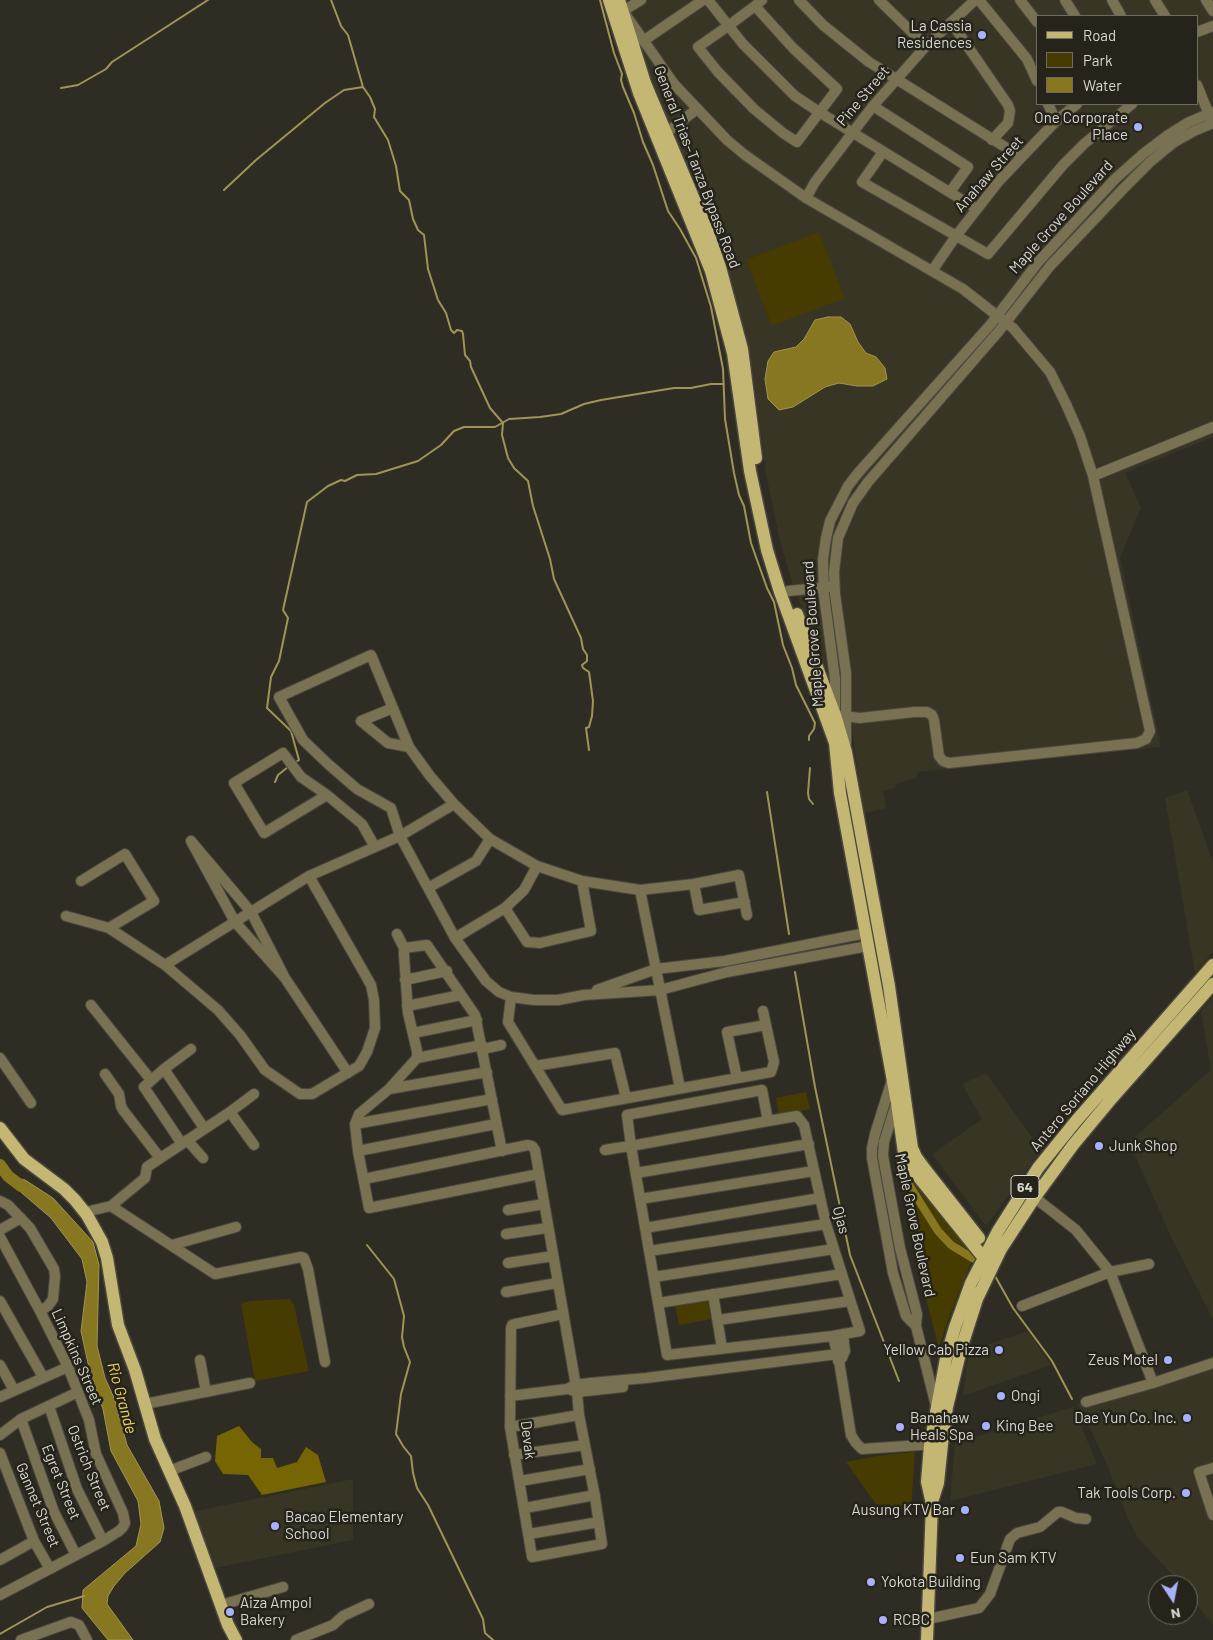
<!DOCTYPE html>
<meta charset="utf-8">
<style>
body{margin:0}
#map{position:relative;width:1213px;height:1640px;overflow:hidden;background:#2f2d23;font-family:Barlow,sans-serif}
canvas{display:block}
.legend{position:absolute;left:1036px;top:15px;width:162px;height:90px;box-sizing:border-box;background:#26241a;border:1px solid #6d6b63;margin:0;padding:6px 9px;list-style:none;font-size:15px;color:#d7d6d0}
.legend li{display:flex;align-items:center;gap:10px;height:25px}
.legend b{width:25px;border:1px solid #6d6b63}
.north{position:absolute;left:1148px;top:1575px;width:50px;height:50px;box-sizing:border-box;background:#26241a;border:1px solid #6d6b63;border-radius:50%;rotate:169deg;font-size:14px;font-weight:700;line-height:20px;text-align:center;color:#d7d6d0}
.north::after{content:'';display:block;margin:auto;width:18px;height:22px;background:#a7b1fc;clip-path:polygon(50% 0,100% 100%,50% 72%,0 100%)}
</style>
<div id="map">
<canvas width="1213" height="1640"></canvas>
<ul class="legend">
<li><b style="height:6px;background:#c4b673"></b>Road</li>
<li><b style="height:14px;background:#463b00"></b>Park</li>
<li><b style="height:14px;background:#877721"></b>Water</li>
</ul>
<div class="north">N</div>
</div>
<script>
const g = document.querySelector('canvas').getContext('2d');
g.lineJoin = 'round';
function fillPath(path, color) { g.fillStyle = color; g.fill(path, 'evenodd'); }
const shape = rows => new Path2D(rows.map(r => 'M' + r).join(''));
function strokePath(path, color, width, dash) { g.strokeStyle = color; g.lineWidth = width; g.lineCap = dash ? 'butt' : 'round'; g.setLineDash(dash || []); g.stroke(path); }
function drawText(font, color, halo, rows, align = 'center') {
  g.font = font + ' Barlow,sans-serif'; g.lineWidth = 5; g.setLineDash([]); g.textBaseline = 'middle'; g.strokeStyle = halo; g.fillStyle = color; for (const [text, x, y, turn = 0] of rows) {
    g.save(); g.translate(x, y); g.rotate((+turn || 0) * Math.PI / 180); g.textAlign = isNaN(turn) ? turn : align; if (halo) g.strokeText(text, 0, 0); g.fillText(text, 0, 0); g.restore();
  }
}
fillPath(shape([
 [623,0,1213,0,1213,437,1125,473,1141,508,1120,557,1161,747,918,772,916,778,896,784,895,788,883,791,886,808,863,814,851,722,817,648,791,579,780,541,766,474,755,388,747,345,732,285,721,251,650,81],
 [1037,16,1197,16,1197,104,1037,104],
 [1187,790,1213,862,1213,952,1195,973,1165,798],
 [1213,997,1213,1319,1172,1239,1129,1142,1211,1070,1201,1011],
 [986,1073,1041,1150,986,1226,932,1154,982,1119,962,1084],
 [1028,1331,1051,1365,963,1396,967,1364,971,1350],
 [1213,1364,1213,1625,1188,1593,1188,1585,1182,1585,1138,1538,1127,1516,1106,1462,1078,1404],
 [1073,1407,1097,1464,950,1501,955,1443],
 [353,1479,353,1540,215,1568,191,1512]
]), '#383524');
fillPath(shape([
 [819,232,845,298,772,326,746,260],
 [806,1092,810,1109,779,1115,776,1098],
 [897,1147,904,1167,974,1255,949,1317,939,1348,917,1265,897,1164],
 [290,1299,294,1305,309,1371,255,1381,241,1304,250,1301],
 [708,1300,711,1319,679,1325,675,1305],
 [915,1452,911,1512,878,1507,846,1462,877,1456]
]), '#463b00');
fillPath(shape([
 [239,1426,252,1442,261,1449,261,1458,273,1458,277,1468,297,1462,306,1447,318,1455,326,1482,262,1495,248,1475,223,1474,215,1461,217,1436]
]), '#766503');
const water = shape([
 [828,317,841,317,850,324,858,342,866,353,876,357,885,368,887,379,873,386,857,386,839,383,825,387,793,407,779,410,768,399,765,379,768,361,774,352,796,347,804,339,815,320,828,317],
 [8,1176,25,1180,53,1198,93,1242,99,1265,97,1346,105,1378,115,1400,127,1445,159,1501,164,1528,160,1542,125,1573,114,1586,108,1596,107,1604,133,1640,108,1640,82,1608,83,1590,136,1546,141,1524,138,1501,111,1451,103,1409,91,1377,81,1331,87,1282,82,1259,51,1218,15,1187,8,1176]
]);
fillPath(water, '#877721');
strokePath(water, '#9f9456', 1);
strokePath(shape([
 [331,0,341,26,348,35,363,87,370,97,375,109,374,117,388,140,396,166,400,191,409,200,413,219,418,230,424,235,428,269,438,300,446,313,451,330,454,333,457,330,462,331,463,334,465,355,470,361,471,367,490,408,503,423,502,435,508,458,514,468,528,481,533,506,550,559,554,579,581,638,583,649,587,655,587,661,582,665,583,668,589,672,593,701,592,716,589,727,586,728,589,750],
 [600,0,614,53,622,74,621,80,623,87,634,113,643,142,653,165,668,211,680,229,696,258,711,307,723,369,725,419,734,473,739,495,744,506,751,543,767,588,774,602,783,645,792,668,796,685,815,723,814,729,809,736,809,740],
 [61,88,78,85,106,69,112,62,208,0],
 [224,190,256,160,325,103,344,90,363,87],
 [294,763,299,760,291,731,267,708,271,677,279,661,288,618,283,610,307,502,328,486,341,480,345,481,357,475,376,474,418,461,441,445,454,431,464,427,495,427,509,419,540,417,561,414,584,404,601,400,674,388,691,388,711,384,724,384],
 [810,768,808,793,809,799,813,804],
 [275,782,278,775,288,767],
 [767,792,789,934],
 [795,972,815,1087,850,1255,899,1381],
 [367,1245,394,1279,404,1316,402,1337,404,1347,410,1362,401,1394,396,1434,403,1446,411,1456,413,1473,417,1488,428,1505,483,1619,485,1633,493,1640],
 [995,1276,1013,1308,1052,1361,1072,1399],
 [0,1634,47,1607,84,1596]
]), '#9f9456', 2);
strokePath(shape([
 [901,1172,938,1231,951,1245,974,1259]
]), '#877721', 8);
strokePath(shape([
 [0,1165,8,1176,21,1186]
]), '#877721', 12);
const minor = shape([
 [641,0,623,11,674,84,727,140,745,155,806,198,963,289,1013,328,1050,372,1066,404,1080,436,1093,476,1150,731,1146,739,1137,743,949,763,943,761,939,756,934,720,932,715,927,712,914,712,860,718,835,715],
 [708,0,743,44,795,96,819,112,977,209],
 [799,0,823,25,869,62,1021,157],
 [879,0,926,46],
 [979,0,1027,59,1037,81],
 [1020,0,1037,22],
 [1065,0,1075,16],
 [1112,0,1121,16],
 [1155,0,1165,16],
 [1206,0,1213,11],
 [755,6,793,48,837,89,797,142,783,133,754,109,718,72,698,47,728,26,755,6,762,0],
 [951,22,1008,105,1010,111,1008,123,992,140],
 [1197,32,1213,26],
 [643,41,703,0],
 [1197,85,1210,117],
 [1048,104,1056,121],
 [873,106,968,167,950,192],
 [666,133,697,109],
 [883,152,862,182,988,254,1063,165,1084,144,1132,104],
 [806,198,815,182,873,106,926,46,975,0],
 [932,271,956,236,999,181,1056,121,1077,104],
 [1093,476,1213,427],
 [788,591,829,587],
 [393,708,361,721,388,743,409,747],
 [835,710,835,679,824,595,823,559,826,538,830,521,848,486,858,473,991,324,1039,261,1115,179,1143,154,1168,135,1189,122,1213,112],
 [846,743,846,673,835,594,834,572,838,538,853,503,868,482,999,331,1050,266,1124,188,1150,162,1173,143,1194,131,1213,123],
 [327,795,264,833,234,783,283,753,301,777,327,795,362,824,375,847],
 [81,881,125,854,154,901,109,928],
 [694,884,699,910,745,902],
 [428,888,476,861,490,839],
 [640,890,680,1088],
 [505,908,527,942,540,943,591,931,582,881],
 [747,915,739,875,694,884,640,890,582,881,537,866,490,839,454,804,430,776,409,747,371,655,279,697,303,740,328,764,357,789,391,808,400,836,455,938,486,981,499,992,511,997,534,1000,558,1000,584,995,660,990,727,972,868,946],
 [66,916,109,928,165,965,218,1010,240,1035,265,1070,300,1094,312,1094,359,1066,367,1052,375,1028,374,1000,371,985,309,876],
 [397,934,404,948],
 [455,938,505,908,524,890,537,866],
 [165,965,309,876,400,836,454,804],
 [285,978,235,922,191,841,251,912,285,978,348,1073],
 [405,980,447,971],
 [597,990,656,969,725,961,866,933],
 [511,997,508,1022,562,1110,771,1072,774,1062,763,1011],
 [91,1005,151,1080],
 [407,1006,461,995],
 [413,1033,477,1020],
 [483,1049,501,1045],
 [0,1058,31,1103],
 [417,1058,482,1045],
 [535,1066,615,1053,626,1098],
 [164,1069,191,1049],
 [105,1074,119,1094,121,1106,123,1110,160,1158],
 [737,1078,727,1032,766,1025],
 [892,1080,875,1134,872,1148,872,1158,893,1273,906,1316,916,1326],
 [389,1089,487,1072],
 [896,1104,884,1142,883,1156,900,1248,917,1314,916,1326,936,1406],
 [230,1112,254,1094],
 [355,1124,492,1099],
 [187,1140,203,1158],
 [182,1144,144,1087,164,1069,204,1128],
 [605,1150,616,1148,631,1146,768,1121,797,1116,804,1125,826,1224,860,1331,833,1336,667,1355,631,1146,627,1115,762,1090,768,1121],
 [358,1151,496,1124],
 [502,1151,475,1015,427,945,404,948,404,955,408,1013,417,1051,417,1058,389,1089,359,1114,355,1124,358,1151,369,1208,539,1174],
 [636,1173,809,1144],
 [364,1179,528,1145,532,1146,535,1150,577,1392,579,1415,595,1497,602,1544,532,1557,510,1427,511,1328,512,1325,515,1324,563,1314],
 [1029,1193,1076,1230,1110,1272,1153,1383],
 [640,1199,814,1171],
 [0,1201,8,1205,30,1228,54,1269,55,1276,53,1299,48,1306,40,1311],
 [111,1206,145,1178,147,1167,230,1112,254,1145],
 [508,1210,544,1204],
 [85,1212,111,1206,215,1274,301,1257,304,1258,308,1269,325,1362],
 [645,1228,820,1198],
 [0,1230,21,1218],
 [506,1234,547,1228],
 [0,1237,40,1311,68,1367,89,1420,96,1454,123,1513,125,1523,123,1527,119,1531,103,1541,0,1595],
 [172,1245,236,1227],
 [649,1251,826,1224],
 [508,1263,553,1256],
 [654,1277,834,1249],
 [506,1292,557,1283],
 [713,1294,722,1348],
 [0,1301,43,1377],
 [658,1303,842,1274],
 [1022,1306,1110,1272,1149,1264],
 [718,1320,850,1301],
 [833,1336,839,1361,851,1435,856,1443,862,1449,936,1444],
 [200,1360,206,1392],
 [838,1361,842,1358,845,1351,843,1334],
 [0,1365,14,1390],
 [571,1390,577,1392,623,1387],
 [510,1396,567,1389,575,1385,590,1383,646,1378,838,1354],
 [0,1397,68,1367],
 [1086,1402,1153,1383,1213,1363],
 [145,1404,250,1383],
 [49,1406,77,1489,103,1541],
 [21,1419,54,1512,76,1555],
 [510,1427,579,1415],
 [0,1435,21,1419,78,1392],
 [0,1453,34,1541,50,1569],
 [514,1455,585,1445],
 [1213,1468,1199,1472,1213,1515],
 [169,1471,206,1457],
 [520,1481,590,1469],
 [525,1508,595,1495],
 [529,1534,599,1522],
 [0,1560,34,1541],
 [221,1605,283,1587],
 [928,1619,979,1608,990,1594,1010,1539,1017,1533,1040,1527,1058,1512,1062,1512,1076,1518,1086,1519],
 [21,1640,71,1622,79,1625,87,1640],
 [296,1640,333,1625,343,1616,369,1604]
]);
const major = shape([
 [609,0,639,93,711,271,733,353,750,471,767,550,780,592,835,743,840,793,897,1103,904,1153,913,1170,983,1257,994,1263],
 [619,0,645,83,707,230,720,267,742,349,756,458],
 [797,614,835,715,846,752,889,986,912,1148,916,1157,924,1168,979,1238],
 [0,1128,24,1159,64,1189,75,1200,87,1215,102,1242,107,1258,118,1325,135,1370,155,1439,185,1506,228,1625,236,1640],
 [932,1502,938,1483,942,1444,947,1407,961,1349,977,1299,1001,1249,1035,1197,1073,1145,1112,1098,1213,984],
 [927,1640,932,1504,927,1482,930,1445,946,1358,955,1327,971,1283,998,1231,1038,1168,1076,1121,1213,965]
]);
strokePath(minor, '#4a483f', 12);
strokePath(major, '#4a483f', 15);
strokePath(minor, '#787252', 10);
strokePath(major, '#c4b673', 12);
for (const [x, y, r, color] of [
 [982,35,5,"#a7b1fc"],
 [1138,127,5,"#a7b1fc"],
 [1099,1146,5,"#a7b1fc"],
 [999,1350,5,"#a7b1fc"],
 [1168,1360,5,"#a7b1fc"],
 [1001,1396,5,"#a7b1fc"],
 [1187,1418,5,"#a7b1fc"],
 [986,1426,5,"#a7b1fc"],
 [900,1427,5,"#a7b1fc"],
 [1186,1493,5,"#a7b1fc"],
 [965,1510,5,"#a7b1fc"],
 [275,1526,5,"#a7b1fc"],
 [960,1558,5,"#a7b1fc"],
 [871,1582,5,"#a7b1fc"],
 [230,1612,5,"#a7b1fc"],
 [883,1620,5,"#a7b1fc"]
]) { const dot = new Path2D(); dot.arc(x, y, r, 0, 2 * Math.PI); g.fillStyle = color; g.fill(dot); strokePath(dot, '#26241a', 2); }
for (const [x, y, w] of [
 [1025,1187,28]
]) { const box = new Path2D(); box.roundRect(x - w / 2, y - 11.5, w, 23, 4); g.fillStyle = '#26241a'; g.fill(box); strokePath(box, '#d7d6d0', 1); }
drawText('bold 14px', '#d7d6d0', null, [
 ["64",1025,1187]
]);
drawText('15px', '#d7d6d0', '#26241a', [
 ["La Cassia",972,26,"right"],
 ["Residences",972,43,"right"],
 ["One Corporate",1128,118,"right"],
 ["Place",1128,135,"right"],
 ["Junk Shop",1109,1146],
 ["Yellow Cab Pizza",989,1350,"right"],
 ["Zeus Motel",1158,1360,"right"],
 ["Ongi",1011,1396],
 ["Banahaw",910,1418],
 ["Heals Spa",910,1435],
 ["Dae Yun Co. Inc.",1177,1418,"right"],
 ["King Bee",996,1426],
 ["Tak Tools Corp.",1176,1493,"right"],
 ["Ausung KTV Bar",955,1510,"right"],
 ["Bacao Elementary",285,1517],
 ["School",285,1534],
 ["Eun Sam KTV",970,1558],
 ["Yokota Building",881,1582],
 ["Aiza Ampol",240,1603],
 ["Bakery",240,1620],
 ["RCBC",893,1620]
], 'left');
drawText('15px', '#d7d6d0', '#26241a', [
 ["Pine Street",863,96,-50],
 ["General Trias–Tanza Bypass Road",697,167,69],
 ["Anahaw Street",989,174,-49],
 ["Maple Grove Boulevard",1061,217,-48],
 ["Maple Grove Boulevard",813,634,-94],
 ["Antero Soriano Highway",1083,1090,-50],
 ["Ojas",841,1220,75],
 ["Maple Grove Boulevard",915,1225,78],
 ["Limpkins Street",77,1357,66],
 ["Devak",528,1440,83],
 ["Ostrich Street",89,1468,68],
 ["Egret Street",61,1482,68],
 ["Gannet Street",38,1505,67]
]);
drawText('italic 16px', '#e8d161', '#26241a', [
 ["Rio Grande",122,1398,75]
]);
</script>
